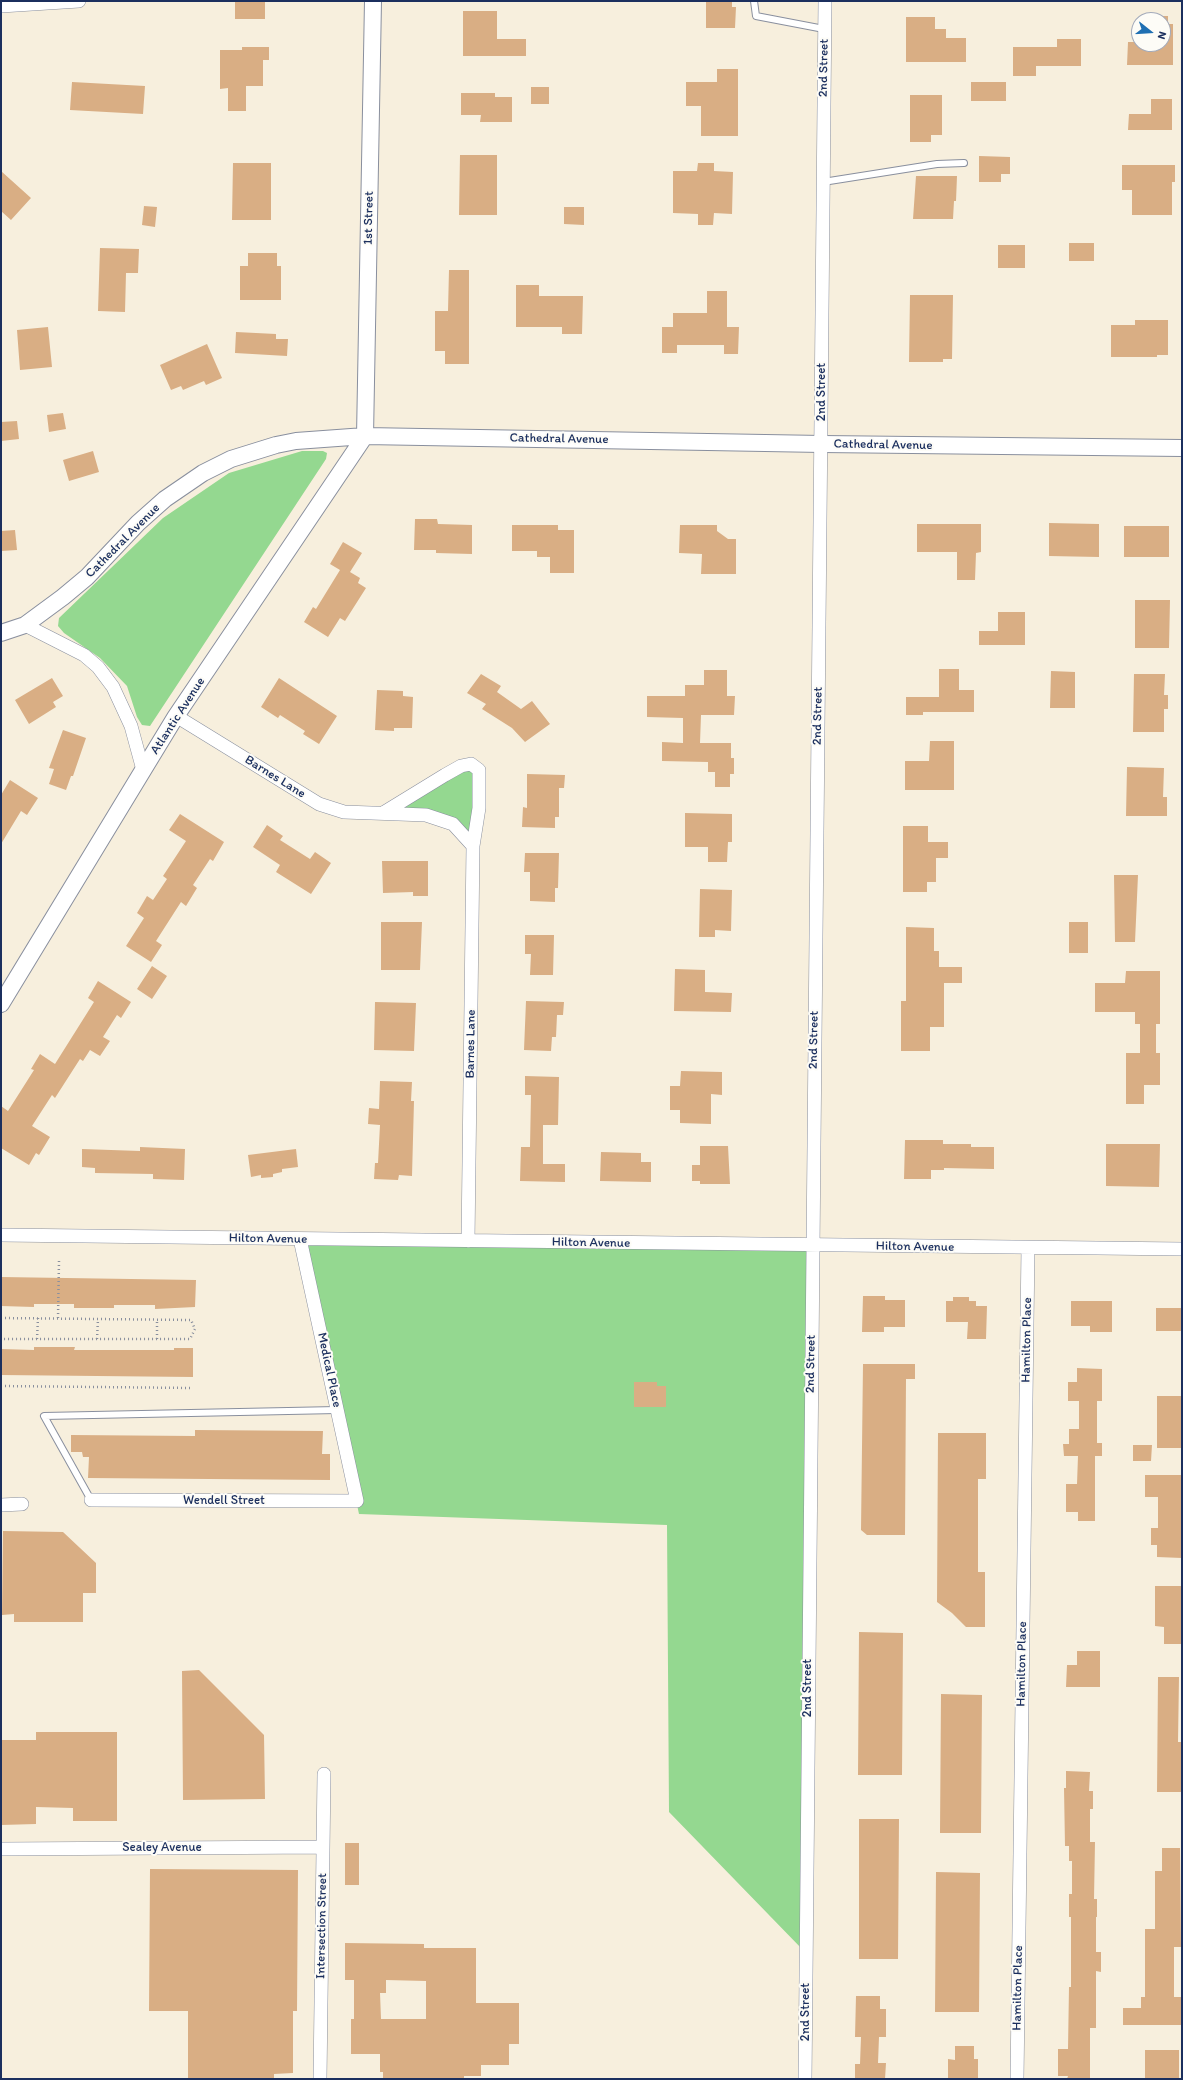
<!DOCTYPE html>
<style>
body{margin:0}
#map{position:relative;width:1183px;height:2080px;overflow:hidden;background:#f7efdd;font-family:Itim,sans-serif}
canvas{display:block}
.frame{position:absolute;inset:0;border:2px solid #1b2f5e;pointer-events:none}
.north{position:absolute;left:1131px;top:12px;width:40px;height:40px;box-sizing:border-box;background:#fdfcf7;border:1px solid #a3aaba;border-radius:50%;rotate:107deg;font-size:11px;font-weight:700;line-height:16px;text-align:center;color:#1b2f5e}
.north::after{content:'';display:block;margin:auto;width:14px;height:18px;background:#1f6fb2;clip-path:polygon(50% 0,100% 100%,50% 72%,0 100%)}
</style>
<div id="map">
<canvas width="1183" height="2080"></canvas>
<div class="frame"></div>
<div class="north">N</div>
</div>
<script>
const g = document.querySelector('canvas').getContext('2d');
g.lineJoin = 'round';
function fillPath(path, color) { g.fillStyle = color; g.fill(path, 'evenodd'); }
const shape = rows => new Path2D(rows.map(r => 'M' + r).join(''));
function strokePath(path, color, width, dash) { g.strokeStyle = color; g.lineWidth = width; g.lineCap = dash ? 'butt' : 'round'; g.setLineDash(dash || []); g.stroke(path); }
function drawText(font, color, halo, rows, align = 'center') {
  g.font = font + ' Itim,sans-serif'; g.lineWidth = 4; g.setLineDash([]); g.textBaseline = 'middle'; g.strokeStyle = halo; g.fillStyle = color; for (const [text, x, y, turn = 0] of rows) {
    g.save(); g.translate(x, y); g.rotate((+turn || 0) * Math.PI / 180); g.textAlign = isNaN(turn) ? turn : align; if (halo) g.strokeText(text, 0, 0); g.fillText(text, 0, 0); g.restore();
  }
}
fillPath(shape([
 [302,451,323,451,327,453,326,459,150,726,142,725,137,717,127,686,100,658,64,633,58,626,59,618,163,518,229,473],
 [461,766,479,770,473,846,453,824,383,813],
 [300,1239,812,1249,802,1949,669,1812,667,1525,359,1514]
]), '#94d890');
fillPath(shape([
 [235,1,265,1,265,19,235,19],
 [706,1,732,1,732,7,736,7,735,28,706,28],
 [463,11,497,11,497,39,526,39,526,56,463,56],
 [1151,16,1168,16,1168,24,1173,24,1173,65,1127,65,1128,42,1139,42,1139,44,1163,44,1163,20,1151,20],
 [906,17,935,17,935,29,946,29,946,38,966,38,966,62,906,62],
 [1057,39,1081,39,1081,66,1036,66,1036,76,1013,76,1013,47,1057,47],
 [242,47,269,47,269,60,263,60,263,86,246,86,246,111,228,111,228,88,220,89,220,50,242,50],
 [717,69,738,69,738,136,701,136,701,106,686,106,686,82,717,82],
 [72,82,145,86,143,114,70,110],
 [971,82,1006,82,1006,101,971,101],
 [531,87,549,87,549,104,531,104],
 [461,93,495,93,495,97,512,97,512,122,480,122,481,115,461,115],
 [910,95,942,95,942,135,931,135,931,142,910,142],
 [1151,99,1172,99,1172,130,1128,130,1129,114,1151,114],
 [460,155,497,155,497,215,459,215],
 [979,156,1010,157,1010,174,1001,174,1001,182,979,182],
 [233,163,271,163,271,220,232,220],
 [698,163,714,163,714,171,733,172,732,214,714,213,713,225,698,225,698,214,673,213,673,171,697,171],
 [1122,165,1175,165,1175,182,1172,182,1172,215,1132,215,1132,190,1122,190],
 [1,171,31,198,11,220,1,211],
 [916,176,957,176,956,201,954,201,953,219,913,219],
 [144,206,157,207,155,227,142,225],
 [564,207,584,207,584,225,564,224],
 [1069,243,1094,243,1094,261,1069,261],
 [998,245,1025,245,1025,268,998,268],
 [100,248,139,249,138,273,126,273,125,312,98,311],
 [248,253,277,253,277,266,281,266,281,300,240,300,240,266,248,266],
 [449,270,469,270,469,364,445,364,445,351,435,351,435,311,448,311],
 [516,285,539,285,539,296,583,296,582,334,562,334,562,327,516,327],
 [707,291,727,291,727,327,739,327,738,354,724,354,724,345,677,345,677,353,662,353,662,327,673,327,673,313,707,313],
 [910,295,953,295,952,359,943,359,943,362,909,362],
 [1135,320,1168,320,1168,355,1157,355,1157,357,1111,357,1111,325,1135,325],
 [48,327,52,367,20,370,17,330],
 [236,332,276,334,276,339,288,339,287,356,235,353],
 [207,344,222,378,206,385,204,381,183,390,181,386,171,390,160,365],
 [63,413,66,429,49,432,47,415],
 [17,421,19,439,1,441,1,422],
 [93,451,99,472,69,481,63,460],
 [415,519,437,519,438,524,472,525,472,554,436,553,436,550,414,550],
 [1049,523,1099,524,1099,557,1049,556],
 [917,524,981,524,981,552,976,553,975,580,957,580,957,552,917,552],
 [512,525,558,525,558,530,574,530,574,573,550,573,550,557,537,557,537,551,512,551],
 [680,525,717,525,717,531,728,539,736,539,736,574,701,574,702,554,679,553],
 [1124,526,1169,526,1169,557,1124,557],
 [15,530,17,550,1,551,1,531],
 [343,542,362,553,350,572,360,578,358,583,366,588,345,621,340,618,328,637,304,622,313,607,316,609,340,570,330,564],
 [1135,600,1170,600,1169,648,1135,648],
 [998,612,1025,612,1025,645,979,645,979,631,998,631],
 [939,669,959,669,959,690,974,690,974,712,923,712,923,715,906,715,906,697,939,697],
 [704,670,727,670,727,696,735,696,734,715,701,715,700,743,731,743,731,758,734,758,734,774,730,774,730,787,715,787,715,772,708,772,708,762,662,761,662,742,683,743,683,718,647,717,647,696,685,696,685,685,704,685],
 [1051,671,1075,672,1075,708,1050,708],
 [481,674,501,686,497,692,521,709,532,701,550,724,525,742,512,728,482,709,486,704,467,693],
 [1134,674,1165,674,1164,695,1168,695,1168,709,1164,709,1164,732,1133,732],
 [52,678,63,696,53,702,56,707,29,724,15,700],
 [279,678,337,716,319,744,303,734,305,731,280,715,278,718,261,707],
 [377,690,403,691,403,696,413,697,412,728,394,728,394,731,375,730],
 [63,730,86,738,73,776,71,776,66,790,49,784,54,769,49,768],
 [930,741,954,741,954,790,905,790,905,761,929,761],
 [1127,767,1164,768,1163,797,1167,797,1167,816,1126,816],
 [527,774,565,775,564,788,559,788,559,817,555,817,555,828,522,827,523,807,527,808],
 [10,780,38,798,27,815,21,811,1,844,1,795],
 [685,813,732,814,732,842,728,842,727,862,708,862,708,847,685,847],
 [180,814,224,842,213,861,210,859,193,885,197,888,186,906,181,902,156,941,162,945,151,962,126,946,144,918,137,913,147,896,153,900,167,879,163,876,186,841,169,830],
 [267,825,283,836,280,840,310,859,315,852,331,863,311,894,276,872,280,865,253,847],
 [903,826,928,826,928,842,948,842,948,858,936,858,936,882,927,882,927,892,903,892],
 [525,853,559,853,558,888,555,888,555,902,530,901,530,872,524,872],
 [382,861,428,861,428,896,413,896,413,892,383,893],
 [1114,875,1138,875,1135,942,1115,942],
 [700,889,732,890,731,931,715,930,715,937,699,937],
 [381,922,422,922,420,970,381,970],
 [1069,922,1088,922,1088,953,1069,953],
 [906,927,934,928,934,951,939,951,939,967,962,967,962,983,944,983,944,1027,930,1027,930,1051,901,1051,901,1001,906,1001],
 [525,935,554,935,553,975,530,975,531,954,525,954],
 [152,966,167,976,152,999,137,989],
 [675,969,705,970,705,992,732,993,731,1012,674,1011],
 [1126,971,1160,971,1160,1024,1156,1024,1156,1053,1160,1053,1160,1085,1144,1085,1144,1104,1126,1104,1126,1053,1140,1053,1140,1024,1135,1024,1135,1012,1095,1012,1095,983,1125,983],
 [98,981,131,1002,121,1018,117,1015,103,1037,110,1041,100,1056,90,1050,83,1061,80,1059,55,1098,52,1095,32,1126,50,1137,39,1155,36,1153,29,1165,1,1148,1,1106,8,1111,34,1070,31,1069,40,1054,55,1064,94,1002,88,998],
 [526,1001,564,1002,563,1015,557,1015,556,1037,552,1037,551,1051,524,1050],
 [375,1002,416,1003,414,1051,374,1050],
 [681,1071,722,1072,722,1095,711,1094,711,1124,680,1123,680,1110,670,1110,670,1086,680,1086],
 [525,1076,559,1077,558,1125,543,1125,543,1164,565,1164,565,1182,520,1181,521,1147,530,1147,531,1095,525,1095],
 [380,1081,412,1082,411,1101,414,1101,412,1176,399,1175,398,1180,374,1179,375,1163,378,1163,380,1125,368,1124,369,1108,379,1109],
 [905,1140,943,1140,943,1144,971,1144,971,1147,994,1147,994,1169,944,1168,944,1170,931,1170,931,1179,904,1179],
 [1106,1144,1160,1144,1159,1187,1106,1186],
 [700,1146,728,1146,730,1184,700,1184,700,1181,692,1181,692,1165,700,1165],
 [140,1147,185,1149,184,1180,153,1179,153,1174,95,1173,95,1168,82,1167,82,1149,140,1151],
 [296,1149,298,1167,282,1169,282,1172,273,1174,273,1177,261,1178,261,1175,251,1177,248,1155],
 [601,1152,641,1153,641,1162,651,1162,651,1182,600,1181],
 [1,1277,196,1280,195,1307,155,1309,155,1305,114,1305,114,1308,74,1308,74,1304,34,1304,34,1307,1,1306],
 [863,1296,885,1296,885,1300,905,1300,905,1327,884,1327,884,1332,862,1332],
 [953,1297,969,1297,969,1301,976,1301,976,1306,987,1306,986,1339,967,1339,968,1322,946,1322,946,1301,953,1301],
 [1071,1301,1112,1301,1112,1332,1090,1332,1090,1326,1071,1326],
 [1156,1308,1182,1308,1182,1331,1156,1331],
 [34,1347,75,1347,74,1350,174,1350,174,1348,193,1348,193,1377,1,1375,1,1349,34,1350],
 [863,1364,915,1364,915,1379,906,1379,905,1535,867,1535,861,1530],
 [1077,1368,1102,1369,1102,1401,1097,1401,1097,1443,1102,1443,1102,1456,1095,1456,1095,1521,1078,1521,1078,1512,1066,1512,1066,1484,1077,1484,1078,1456,1064,1456,1063,1444,1069,1444,1069,1429,1079,1429,1079,1401,1068,1401,1068,1382,1077,1382],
 [634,1382,657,1382,657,1386,666,1386,666,1407,634,1407],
 [1157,1396,1181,1396,1181,1448,1157,1448],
 [195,1430,323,1431,322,1454,330,1454,330,1480,88,1478,89,1457,83,1457,82,1452,71,1452,71,1435,195,1436],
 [938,1433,986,1433,986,1479,978,1479,978,1572,985,1572,985,1627,966,1627,952,1613,937,1602],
 [1133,1445,1152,1445,1151,1461,1133,1461],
 [1145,1475,1182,1475,1182,1558,1157,1557,1157,1545,1151,1545,1151,1528,1158,1528,1158,1497,1145,1497],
 [3,1531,63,1532,96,1563,96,1593,83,1593,83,1622,14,1622,14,1614,2,1615],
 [1155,1586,1182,1586,1182,1644,1164,1644,1164,1627,1155,1626],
 [859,1632,903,1633,902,1775,858,1775],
 [1077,1651,1100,1651,1100,1687,1066,1687,1067,1665,1077,1665],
 [199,1670,264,1735,265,1799,183,1800,182,1671],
 [1158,1677,1179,1677,1178,1742,1182,1742,1182,1792,1157,1792],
 [941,1694,982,1695,981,1833,940,1833],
 [36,1732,117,1732,117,1821,73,1821,73,1808,36,1807,36,1824,1,1825,1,1740,36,1740],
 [1066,1771,1090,1772,1089,1791,1093,1791,1093,1809,1090,1809,1090,1842,1095,1842,1094,1899,1097,1899,1097,1917,1096,1917,1096,1952,1101,1952,1101,1972,1096,1971,1096,2028,1090,2028,1090,2079,1067,2079,1068,2076,1058,2076,1058,2049,1068,2049,1069,1987,1071,1987,1071,1917,1069,1917,1069,1894,1072,1894,1072,1861,1069,1861,1069,1846,1065,1846,1064,1788,1066,1788],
 [859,1819,899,1819,898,1959,859,1959],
 [345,1843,359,1843,359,1885,345,1885],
 [1162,1848,1180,1848,1181,1947,1174,1947,1174,1997,1182,1997,1181,2025,1123,2025,1123,2008,1141,2008,1141,1997,1145,1997,1145,1929,1155,1929,1155,1871,1162,1871],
 [150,1869,298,1870,297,2011,293,2011,293,2073,274,2074,274,2079,188,2079,188,2011,149,2011],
 [936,1872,980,1873,979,2012,935,2012],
 [345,1943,424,1944,424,1948,476,1948,476,2003,519,2003,519,2044,509,2044,509,2065,481,2065,481,2076,464,2076,464,2079,383,2079,383,2072,380,2072,380,2054,351,2054,351,2019,354,2019,354,1980,345,1980],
 [386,1980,426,1981,426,2019,381,2019,380,1993,386,1993],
 [856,1996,880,1996,880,2009,886,2009,886,2037,879,2037,878,2063,886,2063,885,2079,855,2079,855,2064,860,2064,861,2037,855,2037],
 [955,2046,974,2046,974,2059,978,2059,978,2079,948,2079,948,2059,955,2060],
 [1145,2050,1179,2050,1179,2079,1145,2079]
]), '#d9ae84');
const service = shape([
 [754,1,756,16,824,29],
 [823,182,937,164,964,163],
 [91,1500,44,1416,337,1410]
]);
const minor = shape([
 [1,6,79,1],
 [25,625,84,655,98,667,113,687,131,726,143,770],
 [176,716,319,804,344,812,426,815,453,824,473,846,468,1241],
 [383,813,445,775,461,766,471,764,479,770,479,808,473,846],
 [1,1235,1182,1249],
 [91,1500,357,1501,300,1239],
 [1,1505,22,1504],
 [1,1849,323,1847],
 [320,2079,324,1774],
 [805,2079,825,1],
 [1017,2079,1028,1248]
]);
const tertiary = shape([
 [1,633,25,625,63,597,87,577,138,523,165,499,203,473,231,459,276,445,296,441,365,436,822,444,1182,448],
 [1,1004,176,716,365,436,373,1]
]);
strokePath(service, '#898f9e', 8);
strokePath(minor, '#898f9e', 14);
strokePath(tertiary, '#898f9e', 18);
strokePath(shape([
 [1,1318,191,1320,195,1329,190,1339,1,1339],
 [58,1318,59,1261],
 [37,1339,38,1318],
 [97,1339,98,1319],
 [157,1339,157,1320],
 [1,1386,193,1388]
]), '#898f9e', 2.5, [1, 3]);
strokePath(service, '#fff', 6);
strokePath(minor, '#fff', 13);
strokePath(tertiary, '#fff', 16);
drawText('13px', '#1b2f5e', '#fdfcf7', [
 ["2nd Street",824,68,-89],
 ["1st Street",369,218,-89],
 ["2nd Street",822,392,-90],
 ["Cathedral Avenue",559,439,1],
 ["Cathedral Avenue",883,445,1],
 ["Cathedral Avenue",123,541,-45],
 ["Atlantic Avenue",178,716,-57],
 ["2nd Street",818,716,-89],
 ["Barnes Lane",275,777,32],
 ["2nd Street",814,1040,-89],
 ["Barnes Lane",471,1044,-89],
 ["Hilton Avenue",268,1239,1],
 ["Hilton Avenue",591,1243,1],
 ["Hilton Avenue",915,1247,1],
 ["Hamilton Place",1027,1340,-89],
 ["2nd Street",811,1364,-89],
 ["Medical Place",329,1370,78],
 ["Wendell Street",224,1501],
 ["Hamilton Place",1022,1664,-89],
 ["2nd Street",808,1688,-90],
 ["Sealey Avenue",162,1848],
 ["Intersection Street",322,1926,-89],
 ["Hamilton Place",1018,1988,-89],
 ["2nd Street",806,2012,-90]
]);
</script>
